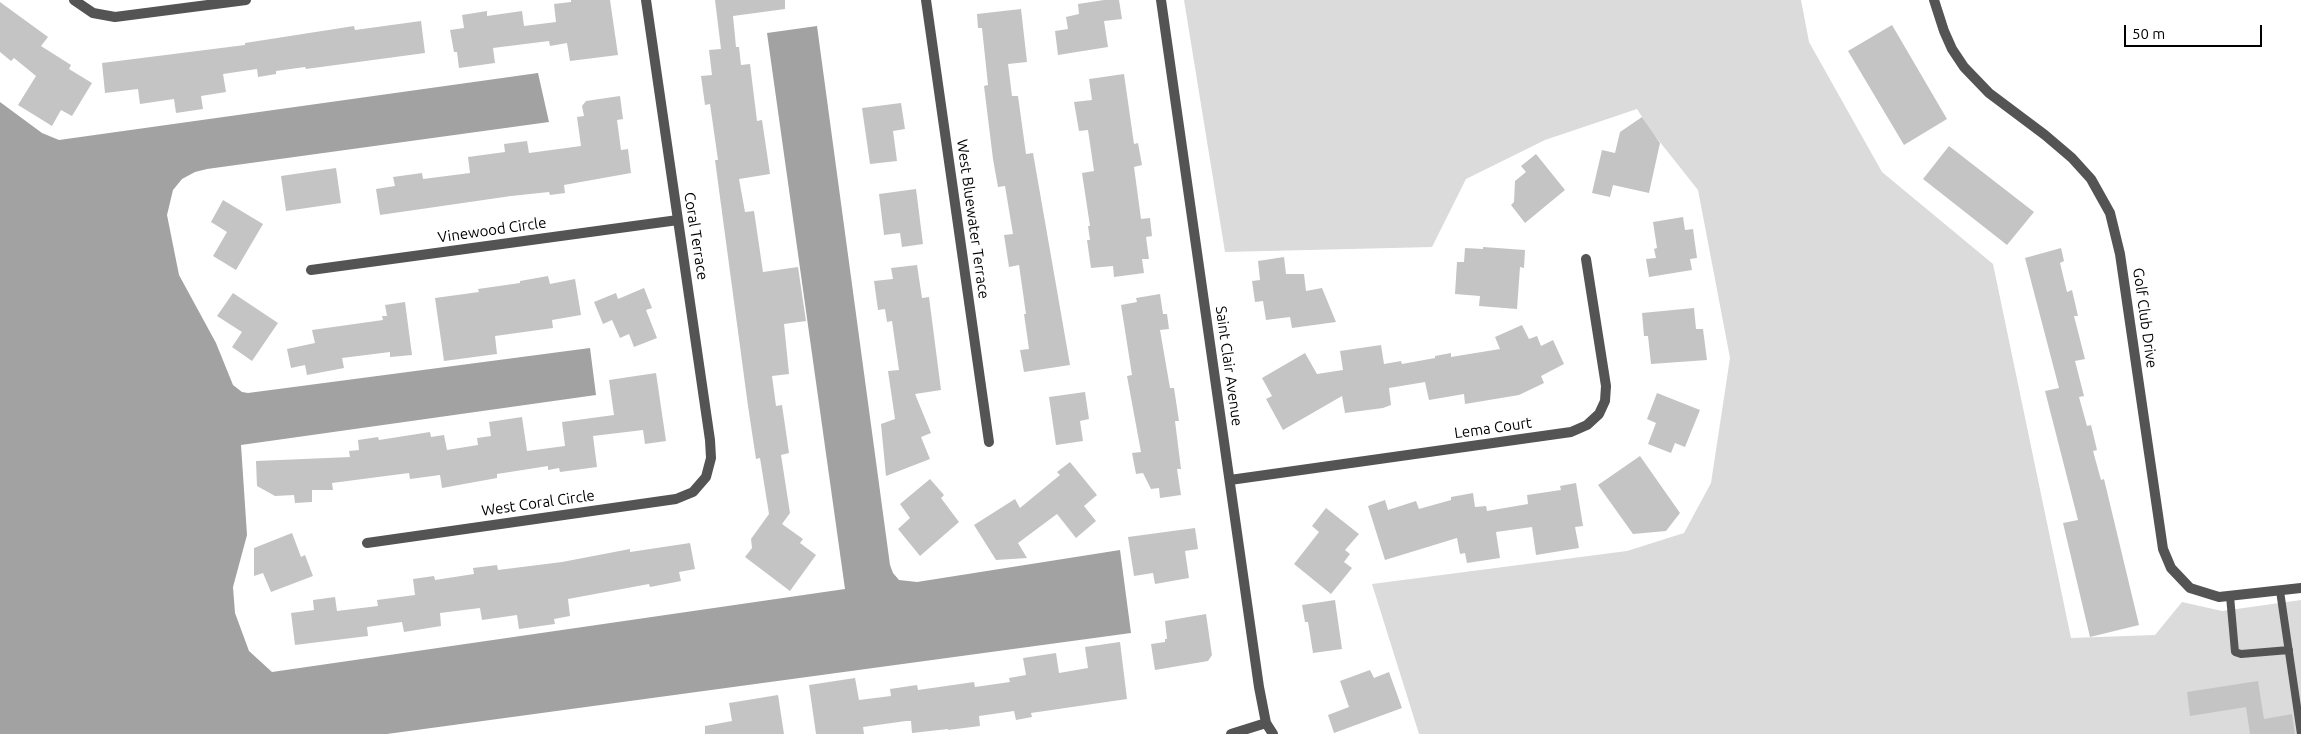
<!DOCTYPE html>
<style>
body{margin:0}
#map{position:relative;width:2301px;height:734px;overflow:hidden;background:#fff;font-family:Ubuntu,sans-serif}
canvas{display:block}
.scale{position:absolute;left:2124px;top:25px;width:138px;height:22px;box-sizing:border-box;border:2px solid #000;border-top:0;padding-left:6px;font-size:15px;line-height:18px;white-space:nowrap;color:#000;-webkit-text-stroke:4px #fff;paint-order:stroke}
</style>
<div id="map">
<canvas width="2301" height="734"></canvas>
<div class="scale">50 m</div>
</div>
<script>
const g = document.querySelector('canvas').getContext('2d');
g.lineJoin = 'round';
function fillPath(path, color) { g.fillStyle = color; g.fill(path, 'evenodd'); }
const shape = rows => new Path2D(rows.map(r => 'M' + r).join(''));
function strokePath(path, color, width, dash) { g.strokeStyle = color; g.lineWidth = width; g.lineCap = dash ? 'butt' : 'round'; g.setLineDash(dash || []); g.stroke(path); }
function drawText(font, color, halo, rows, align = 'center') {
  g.font = font + ' Ubuntu,sans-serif'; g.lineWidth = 5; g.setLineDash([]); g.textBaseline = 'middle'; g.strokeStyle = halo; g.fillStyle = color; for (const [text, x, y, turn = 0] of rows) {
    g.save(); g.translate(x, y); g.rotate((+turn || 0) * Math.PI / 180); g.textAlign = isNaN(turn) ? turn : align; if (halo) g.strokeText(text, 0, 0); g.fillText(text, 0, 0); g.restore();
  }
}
fillPath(shape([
 [1184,0,1801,0,1809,42,1882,172,1993,264,2071,638,2155,635,2182,602,2222,611,2301,600,2301,734,1419,734,1372,584,1627,551,1684,533,1711,483,1730,358,1698,190,1652,132,1637,109,1545,140,1466,179,1432,247,1225,252]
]), '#dbdbdb');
fillPath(shape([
 [817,26,890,565,893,573,899,580,917,582,1120,550,1131,633,387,734,0,734,0,102,42,133,59,140,538,73,549,122,207,169,195,172,182,179,173,190,167,215,179,275,216,343,233,385,242,392,248,393,590,348,596,395,241,445,247,535,233,587,235,613,249,651,272,672,845,589,767,33]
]), '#a2a2a2');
fillPath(shape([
 [571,0,610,0,618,55,570,61,567,43,550,46,549,41,493,48,495,63,459,68,457,52,454,52,450,30,464,28,462,15,487,11,487,16,522,11,524,26,556,22,554,4,571,2],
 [715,0,785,0,785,9,733,16,736,47,739,47,741,65,750,64,757,121,762,120,770,174,739,179,745,212,754,211,763,272,798,267,806,321,784,324,789,374,772,376,776,406,782,405,789,453,781,455,790,513,782,524,803,539,800,543,816,555,790,591,745,557,752,548,751,539,769,514,760,458,756,459,748,406,715,160,718,160,710,104,705,105,701,76,712,75,709,50,721,49],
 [1104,0,1119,0,1122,19,1104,21,1108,47,1058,55,1055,31,1068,29,1066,17,1079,14,1078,4],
 [0,2,48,37,41,46,71,65,69,69,92,83,72,116,61,110,52,126,18,105,36,76,14,58,11,61,0,52],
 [1021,9,1027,62,1008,64,1012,96,1018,96,1026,154,1033,153,1070,365,1024,372,1020,350,1029,349,1024,314,1026,314,1019,265,1009,267,1004,235,1013,234,1005,186,998,187,993,159,984,86,988,85,982,28,978,28,977,14],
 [421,21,425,53,306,69,305,67,276,71,276,74,258,77,257,69,223,74,226,92,201,96,203,109,176,113,174,99,140,104,138,89,105,93,102,63,245,45,245,43,354,26,355,30],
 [1892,25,1947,119,1904,145,1848,51],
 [1124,74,1134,144,1138,143,1142,165,1134,167,1141,219,1150,218,1152,236,1146,237,1149,259,1142,259,1144,273,1114,277,1113,266,1091,268,1087,240,1090,240,1088,226,1090,226,1082,173,1094,171,1088,130,1079,131,1074,102,1092,100,1089,79],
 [620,96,623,119,617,120,621,150,628,149,631,173,564,185,565,193,550,195,549,192,511,196,380,215,376,189,395,186,393,177,422,173,423,179,470,173,468,157,505,152,504,144,527,141,529,153,581,146,577,117,584,116,582,106,586,101],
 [901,103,905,129,893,131,897,161,870,164,862,108],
 [1642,117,1660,143,1649,193,1613,185,1610,197,1592,193,1602,150,1615,153,1620,132],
 [1949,146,2034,212,2007,245,1923,179],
 [1536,154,1565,190,1525,223,1511,205,1514,202,1515,181,1526,172,1521,166],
 [336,168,341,203,286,211,281,176],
 [916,189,923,244,902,247,900,233,884,235,879,194],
 [223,200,263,224,236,270,213,256,227,232,211,222],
 [1683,217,1685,230,1693,229,1697,258,1690,259,1692,270,1649,277,1646,259,1656,258,1654,249,1657,248,1653,222],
 [1483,247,1525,250,1524,268,1520,267,1517,309,1479,306,1480,296,1455,294,1457,262,1464,262,1465,248,1483,249],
 [2061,248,2064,261,2060,263,2067,292,2072,290,2078,316,2074,316,2085,359,2075,361,2084,396,2079,397,2087,426,2091,425,2097,450,2093,451,2101,480,2104,479,2139,625,2090,637,2063,523,2078,520,2045,391,2059,388,2025,258],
 [1284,257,1286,274,1304,274,1306,291,1322,288,1336,322,1292,328,1290,317,1266,320,1263,301,1255,302,1252,281,1260,280,1258,261],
 [917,265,922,298,929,297,941,390,915,394,931,433,921,437,930,459,886,476,881,424,895,419,888,371,899,370,892,321,887,322,885,309,878,310,874,281,893,279,891,268],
 [548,276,550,284,575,279,581,315,552,320,553,328,495,336,497,354,444,361,435,298,479,292,478,289,520,283,520,281],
 [644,288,652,308,646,310,657,338,634,347,629,334,620,338,612,320,603,324,594,302,616,293,618,299],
 [233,293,278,323,252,361,232,347,242,332,217,316],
 [1160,294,1163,314,1167,314,1169,329,1160,330,1170,388,1174,388,1179,421,1175,421,1181,469,1177,469,1181,495,1160,498,1159,488,1151,489,1143,473,1136,474,1132,453,1141,452,1127,376,1132,375,1121,305,1137,302,1136,298],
 [405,302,412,355,390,357,390,352,342,358,344,368,307,375,305,365,291,368,287,349,315,343,312,330,383,320,382,316,387,316,385,305],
 [1694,308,1696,329,1703,329,1707,360,1651,364,1648,336,1644,336,1642,313],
 [1522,325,1529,339,1537,336,1541,346,1553,340,1564,364,1541,376,1544,383,1519,395,1465,404,1464,394,1429,400,1425,382,1389,388,1391,405,1383,408,1345,413,1342,396,1283,430,1266,399,1272,396,1262,378,1305,353,1317,374,1343,370,1340,351,1381,345,1384,364,1401,361,1402,364,1435,358,1435,356,1451,353,1451,357,1500,349,1495,337],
 [656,373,666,441,645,444,643,430,593,436,597,467,560,472,559,468,548,470,548,466,497,474,497,478,442,488,440,475,410,479,409,473,332,483,333,490,312,490,312,502,295,503,294,495,275,496,257,486,256,461,350,457,349,451,359,450,358,440,378,437,379,440,430,432,431,437,444,435,447,450,478,445,477,438,491,436,489,422,522,417,527,451,565,446,562,422,614,415,609,380],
 [1085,392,1089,419,1080,421,1083,441,1056,445,1049,397],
 [1657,393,1700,410,1685,447,1675,443,1671,453,1648,444,1656,423,1647,419],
 [1640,456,1680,513,1666,531,1633,534,1598,485],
 [1070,462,1097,495,1084,506,1096,521,1076,538,1057,514,1018,543,1027,558,996,560,974,525,1015,499,1020,508,1060,475,1057,472],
 [930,479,944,495,941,498,959,522,920,556,898,529,910,518,900,504],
 [1576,483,1583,526,1575,527,1579,548,1536,555,1532,527,1496,532,1500,558,1467,563,1465,553,1460,554,1457,538,1385,560,1368,506,1385,500,1388,510,1416,501,1419,509,1451,500,1451,497,1473,493,1475,507,1486,506,1487,511,1528,504,1527,495,1561,490,1560,486],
 [1326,508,1359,534,1345,550,1350,554,1344,562,1352,568,1331,594,1294,564,1319,532,1312,526],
 [1195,528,1198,549,1185,551,1189,578,1155,584,1153,573,1134,576,1128,537],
 [292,533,301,557,305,555,313,576,271,592,263,573,254,576,254,548],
 [690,543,695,569,679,572,681,581,650,587,649,584,568,599,570,616,554,619,555,624,519,629,517,615,482,620,480,608,440,613,441,626,404,632,402,622,367,627,368,636,295,645,291,613,314,610,313,600,335,597,337,611,378,606,377,600,415,595,413,579,434,576,435,580,474,574,473,568,497,565,498,570,562,562,630,549,630,552],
 [1335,600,1342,649,1313,653,1308,622,1305,622,1302,605],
 [1206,614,1212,655,1208,661,1155,670,1151,644,1165,642,1165,639,1167,639,1165,621],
 [1120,642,1127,699,1031,713,1032,717,1016,720,1014,711,979,716,980,726,948,730,948,729,912,733,911,721,906,721,863,727,864,734,816,734,809,685,855,678,859,700,891,696,890,689,917,685,918,690,974,682,975,687,1010,682,1009,678,1026,675,1023,658,1056,653,1059,673,1088,668,1085,647],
 [1370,670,1374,678,1389,672,1402,708,1334,733,1328,715,1349,707,1340,681],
 [2258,681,2264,719,2292,714,2295,734,2250,734,2246,707,2190,716,2187,692],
 [778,695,784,734,705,734,705,726,732,721,729,703]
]), '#c4c4c4');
strokePath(shape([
 [2280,591,2301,734],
 [2230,596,2235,652,2241,654,2289,650]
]), '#545454', 8);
strokePath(shape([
 [74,0,93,13,115,17,246,0],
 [926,0,989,442],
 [1161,0,1259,687,1266,723,1273,734],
 [1934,0,1944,31,1952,49,1964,67,1989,93,2045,135,2072,158,2091,179,2110,213,2120,254,2163,549,2171,568,2190,588,2219,597,2301,588],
 [311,270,678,220],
 [1230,480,1571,432,1587,425,1599,414,1605,401,1606,386,1586,259],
 [367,543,676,499,693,492,706,477,711,458,710,440,646,0],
 [1231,734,1266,723]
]), '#545454', 10);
drawText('15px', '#000', '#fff', [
 ["West Bluewater Terrace",973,219,82],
 ["Vinewood Circle",492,230,-8],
 ["Coral Terrace",696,236,81],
 ["Golf Club Drive",2145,318,82],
 ["Saint Clair Avenue",1229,366,82],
 ["Lema Court",1493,428,-8],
 ["West Coral Circle",538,503,-8]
]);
</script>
